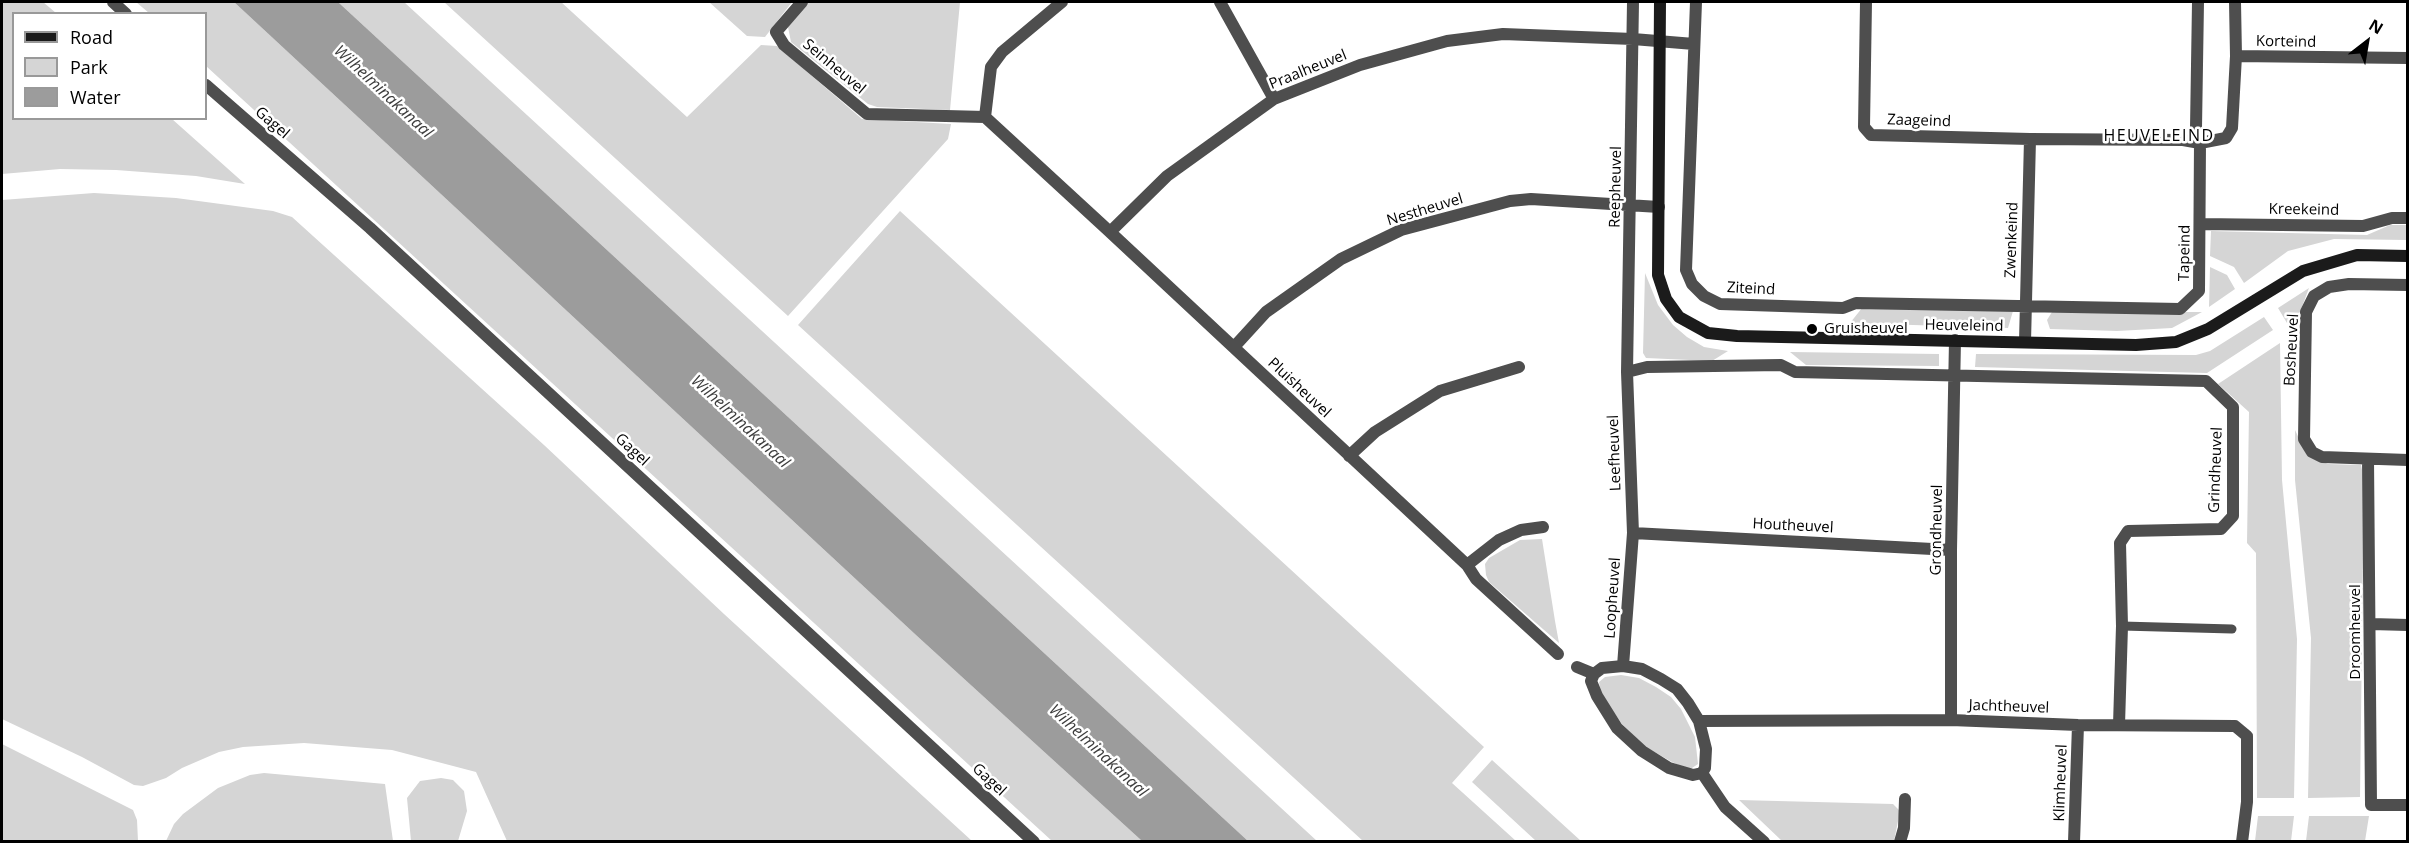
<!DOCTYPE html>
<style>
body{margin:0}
#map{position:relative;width:2409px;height:843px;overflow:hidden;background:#fff;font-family:"Open Sans",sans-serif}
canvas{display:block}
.frame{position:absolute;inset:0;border:3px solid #000;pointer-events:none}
.legend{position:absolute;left:12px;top:12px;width:195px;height:108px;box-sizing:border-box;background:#fff;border:2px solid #999;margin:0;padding:8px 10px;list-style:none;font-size:18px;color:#000}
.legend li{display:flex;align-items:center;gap:12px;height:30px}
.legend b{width:30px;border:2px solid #999}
.north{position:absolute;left:2337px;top:12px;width:60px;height:60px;-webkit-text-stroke:4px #fff;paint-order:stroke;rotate:31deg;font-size:16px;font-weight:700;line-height:24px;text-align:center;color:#000}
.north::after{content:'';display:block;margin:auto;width:21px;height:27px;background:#000;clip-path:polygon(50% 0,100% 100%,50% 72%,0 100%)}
</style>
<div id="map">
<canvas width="2409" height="843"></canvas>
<div class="frame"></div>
<ul class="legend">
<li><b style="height:8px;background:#1b1b1b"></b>Road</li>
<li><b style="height:16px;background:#d5d5d5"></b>Park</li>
<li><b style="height:16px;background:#9c9c9c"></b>Water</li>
</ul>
<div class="north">N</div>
</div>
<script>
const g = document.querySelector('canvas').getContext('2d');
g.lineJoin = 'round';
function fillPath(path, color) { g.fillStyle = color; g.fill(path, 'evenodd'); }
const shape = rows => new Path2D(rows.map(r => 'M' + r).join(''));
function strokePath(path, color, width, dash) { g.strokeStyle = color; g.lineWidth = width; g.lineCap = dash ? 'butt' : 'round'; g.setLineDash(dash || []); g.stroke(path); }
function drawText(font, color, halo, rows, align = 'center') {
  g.font = font + ' "Open Sans",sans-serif'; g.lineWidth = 5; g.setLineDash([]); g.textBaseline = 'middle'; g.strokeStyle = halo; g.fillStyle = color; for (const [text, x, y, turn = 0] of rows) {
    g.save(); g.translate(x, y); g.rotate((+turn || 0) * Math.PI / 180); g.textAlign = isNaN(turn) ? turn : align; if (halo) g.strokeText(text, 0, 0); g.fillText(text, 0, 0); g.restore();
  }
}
fillPath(shape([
 [2,2,43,2,56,13,14,14,14,118,172,119,245,184,196,176,116,170,60,169,2,174],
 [136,2,234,2,917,636,1142,841,1052,841,206,66,206,14,149,13],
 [338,2,404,2,1317,841,1248,841],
 [444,2,561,2,687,117,761,45,777,46,862,119,951,124,948,139,788,316],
 [709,2,792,2,765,37,747,36],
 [808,2,960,2,950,110,877,107,868,104,791,42,788,27],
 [94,193,176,198,273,211,292,217,544,445,724,614,972,841,507,841,476,772,392,750,304,743,243,747,219,752,182,768,166,778,143,786,134,785,82,757,2,719,2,200],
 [900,211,1484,747,1452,783,1516,841,1363,841,798,325],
 [2390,225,2407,225,2407,240,2334,239,2288,251,2244,283,2234,267,2210,256,2211,231,2367,235],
 [2210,267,2227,275,2235,289,2209,307],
 [1645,273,1658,305,1673,325,1687,337,1704,347,1728,351,1712,361,1646,358,1643,353],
 [2309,288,2300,312,2287,323,2278,308],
 [1862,308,2013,311,2008,328,1850,323],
 [2052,312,2202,312,2172,328,2117,331,2050,329,2047,320],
 [2264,317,2273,330,2207,373,1975,367,1976,354,2196,355,2210,351],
 [2280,343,2282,480,2297,639,2294,798,2257,798,2256,553,2247,543,2249,412,2218,384],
 [1790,352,1939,354,1939,366,1806,365],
 [2295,430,2307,455,2328,464,2361,465,2364,480,2360,797,2308,798,2311,638,2295,480],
 [1542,539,1555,621,1559,643,1489,582,1486,575,1485,564,1489,558,1520,540],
 [1621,675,1639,678,1656,687,1671,697,1681,709,1695,737,1698,764,1689,770,1672,762,1644,746,1622,724,1601,694,1599,682,1605,677],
 [2,744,133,810,137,820,138,841,2,841],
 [1492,760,1581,841,1536,841,1472,782],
 [264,773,385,784,393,841,166,841,174,824,183,814,218,788,250,775],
 [441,778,453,780,464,791,467,811,458,841,411,841,407,798,420,781],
 [1739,800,1893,804,1900,811,1894,841,1782,841],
 [2258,816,2294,816,2291,841,2255,841],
 [2309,816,2369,816,2365,841,2306,841]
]), '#d5d5d5');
fillPath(shape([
 [234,2,338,2,1248,841,1142,841,917,636]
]), '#9c9c9c');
strokePath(shape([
 [2122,626,2232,629]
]), '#4e4e4e', 9);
strokePath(shape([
 [113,2,126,14],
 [802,2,776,32,784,45,867,114,985,117],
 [1220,2,1274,99],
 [1696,2,1686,270,1692,284,1704,296,1720,304,1843,308,1856,303,2180,309,2199,291,2200,143,2196,128,2198,2],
 [1866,2,1864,127,1871,135,2030,139,2183,140,2200,143,2226,138,2232,128,2236,56,2235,2],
 [2236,56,2408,58],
 [206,85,370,228,1034,842],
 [985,117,1110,232,1167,176,1274,99,1360,65,1447,41,1503,34,1633,39,1694,44],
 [985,117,991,67,1002,52,1062,2],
 [2200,224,2363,226,2392,218,2408,218],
 [1110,232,1467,565,1476,579,1558,654],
 [2408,285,2349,284,2329,287,2314,296,2306,312,2304,439,2312,452,2322,457,2408,460],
 [2025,342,2030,139],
 [1234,347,1266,312,1341,259,1401,230,1510,201,1531,199,1659,207],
 [1627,372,1647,367,1781,365,1795,372,2206,381,2233,407,2233,516,2221,529,2128,531,2120,543,2122,626,2119,725],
 [1349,456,1375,432,1440,391,1519,367],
 [2368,459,2371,805,2408,805],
 [1633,533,1951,550],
 [1467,565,1499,540,1521,530,1543,527],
 [2371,624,2408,625],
 [1623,666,1633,533,1627,372,1633,2],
 [1623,666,1642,669,1661,679,1677,689,1688,703,1699,721,1706,749,1705,768,1702,773,1693,775,1669,768,1642,751,1617,728,1597,696,1591,681,1594,674,1602,668,1623,666],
 [1577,667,1594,674],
 [1951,720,1951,550,1955,340],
 [1699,721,1951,720,2078,725,2235,726,2247,736,2247,802,2242,842],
 [1702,773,1725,807,1764,842],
 [1900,842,1904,828,1905,799],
 [2074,842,2078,725]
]), '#4e4e4e', 12);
strokePath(shape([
 [1660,2,1658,275,1666,299,1679,317,1708,333,1737,336,2136,345,2176,342,2208,329,2303,271,2357,255,2408,256]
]), '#1b1b1b', 12);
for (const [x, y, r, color] of [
 [1812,329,6,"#000"]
]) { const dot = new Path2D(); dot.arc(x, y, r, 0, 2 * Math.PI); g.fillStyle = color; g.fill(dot); strokePath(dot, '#fff', 2); }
drawText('15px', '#000', '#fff', [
 ["Korteind",2286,42,1],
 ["Seinheuvel",834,67,40],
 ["Praalheuvel",1308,70,-22],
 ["Zaageind",1919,121,2],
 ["Gagel",272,123,41],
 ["Reepheuvel",1616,187,-89],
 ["Nestheuvel",1425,210,-17],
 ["Kreekeind",2304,210,1],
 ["Zwenkeind",2012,240,-88],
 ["Tapeind",2185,253,-89],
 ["Ziteind",1751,289,3],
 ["Heuveleind",1964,326,1],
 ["Bosheuvel",2292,350,-87],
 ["Pluisheuvel",1299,388,43],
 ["Gagel",632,450,43],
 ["Leefheuvel",1615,453,-92],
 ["Grindheuvel",2216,470,-88],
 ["Houtheuvel",1793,526,3],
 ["Grondheuvel",1937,530,-89],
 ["Loopheuvel",1613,598,-86],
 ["Droomheuvel",2356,632,-90],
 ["Jachtheuvel",2009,707,2],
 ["Gagel",989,780,43],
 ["Klimheuvel",2061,783,-88]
]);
drawText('15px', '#000', '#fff', [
 ["Gruisheuvel",1824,329]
], 'left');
drawText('italic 16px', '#3d3d3d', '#fff', [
 ["Wilhelminakanaal",383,92,43],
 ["Wilhelminakanaal",740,422,43],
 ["Wilhelminakanaal",1098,751,43]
]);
g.letterSpacing = '1.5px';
drawText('16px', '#000', '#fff', [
 ["HEUVELEIND",2159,136]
]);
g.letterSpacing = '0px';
</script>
